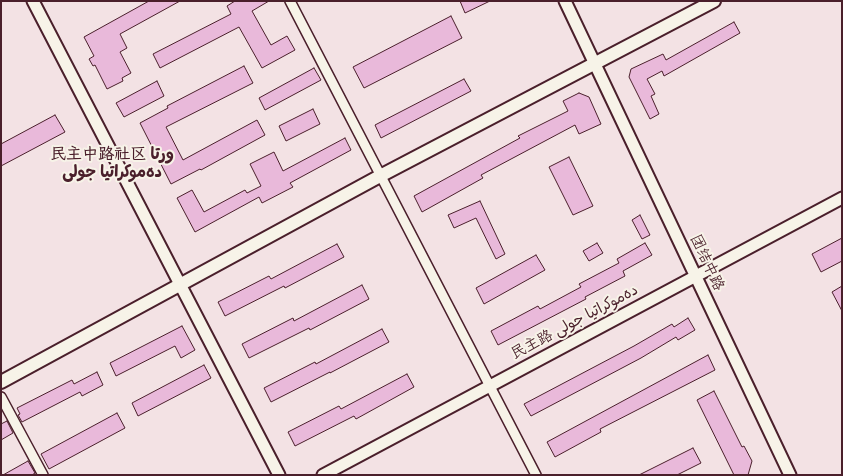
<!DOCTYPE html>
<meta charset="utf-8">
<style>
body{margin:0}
#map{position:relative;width:843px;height:476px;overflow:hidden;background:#f3e2e4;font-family:Mynerve,sans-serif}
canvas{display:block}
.frame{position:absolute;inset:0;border:2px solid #4a1f2b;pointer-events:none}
</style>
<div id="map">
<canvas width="843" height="476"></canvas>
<div class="frame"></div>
</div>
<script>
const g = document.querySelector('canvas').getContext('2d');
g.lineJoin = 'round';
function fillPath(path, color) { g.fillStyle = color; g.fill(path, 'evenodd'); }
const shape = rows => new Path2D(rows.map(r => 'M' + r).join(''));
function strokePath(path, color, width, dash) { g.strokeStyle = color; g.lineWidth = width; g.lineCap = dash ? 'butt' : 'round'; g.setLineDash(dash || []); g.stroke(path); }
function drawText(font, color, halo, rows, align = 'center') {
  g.font = font + ' Mynerve,"Playpen Sans Arabic","LXGW WenKai TC",sans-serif'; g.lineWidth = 4; g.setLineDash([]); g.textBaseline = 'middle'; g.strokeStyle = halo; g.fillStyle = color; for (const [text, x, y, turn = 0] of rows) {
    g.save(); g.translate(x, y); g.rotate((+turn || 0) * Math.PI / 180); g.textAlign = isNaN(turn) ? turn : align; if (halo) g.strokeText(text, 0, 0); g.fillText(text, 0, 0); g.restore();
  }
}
const building = shape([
 [149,1,180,1,120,34,127,48,120,52,131,73,122,78,123,81,107,89,95,65,93,66,89,59,94,56,84,37,149,1],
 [235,1,269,1,252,11,271,45,287,36,295,50,262,68,239,27,160,68,153,54,231,14,227,6,235,1],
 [460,1,490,1,465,13,460,1],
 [451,16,462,38,364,88,353,67,451,16],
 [734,22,740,33,664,76,662,71,647,79,655,94,651,96,659,114,650,119,629,77,631,69,663,54,666,60,734,22],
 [244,66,253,83,166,127,183,160,257,120,265,135,201,170,200,169,171,184,140,123,168,108,167,106,244,66],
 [314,68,321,80,265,110,259,98,314,68],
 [464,79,471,91,381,138,375,125,464,79],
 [157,81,164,96,124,117,116,103,157,81],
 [579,93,589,97,601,124,579,134,575,125,481,175,483,178,422,212,414,196,520,138,518,136,568,111,563,101,579,93],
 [313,109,320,124,286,141,279,126,313,109],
 [55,115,65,132,1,166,1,144,55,115],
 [345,138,351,150,290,183,293,187,262,203,259,197,195,232,177,198,192,190,204,212,245,190,247,193,261,186,250,164,274,152,283,171,345,138],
 [569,157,593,206,573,215,549,167,569,157],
 [480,201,505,254,496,259,476,218,454,228,448,215,480,201],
 [640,215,650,235,642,239,632,220,640,215],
 [842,238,842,261,821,272,812,254,842,238],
 [597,243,603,253,589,261,583,251,597,243],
 [645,243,652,255,623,271,625,276,585,297,586,299,498,345,491,331,538,306,540,309,581,287,579,284,619,263,617,259,645,243],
 [337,244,344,257,285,288,284,286,225,316,218,302,269,276,271,279,337,244],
 [536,255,545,270,484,304,476,288,536,255],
 [362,285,369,299,310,330,309,328,249,358,242,344,293,318,294,321,362,285],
 [842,286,842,311,832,292,842,286],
 [688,318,695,330,678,340,676,337,641,358,531,416,524,404,634,346,672,324,674,327,688,318],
 [182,326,195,350,181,358,175,346,116,376,110,363,182,326],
 [382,329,389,342,330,373,330,372,271,402,264,388,315,362,316,364,382,329],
 [708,355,715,370,600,429,601,432,555,457,547,442,708,355],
 [204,365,211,378,138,416,132,403,204,365],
 [97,372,103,385,82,396,80,392,22,422,18,415,20,414,17,408,72,380,74,384,97,372],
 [407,374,414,387,356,419,354,416,295,446,288,432,339,406,341,409,407,374],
 [714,391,742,447,744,446,752,461,748,475,734,475,697,400,714,391],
 [117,413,125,428,49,469,41,454,117,413],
 [7,421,13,433,1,440,1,424,7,421],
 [693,448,701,463,677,475,639,475,693,448],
 [28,461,35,473,32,475,3,475,28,461]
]);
fillPath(building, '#e9b9da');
strokePath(building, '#4a1f2b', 1);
const minor = shape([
 [290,1,536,475],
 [1,397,43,475]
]);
const tertiary = shape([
 [33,1,279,475],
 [565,1,790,475],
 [323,475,842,198]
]);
const secondary = shape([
 [1,382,380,176,714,1]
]);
strokePath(minor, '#4a1f2b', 12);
strokePath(tertiary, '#4a1f2b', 15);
strokePath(secondary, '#4a1f2b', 16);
strokePath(minor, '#f7f3e8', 9);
strokePath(tertiary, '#f7f3e8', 11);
strokePath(secondary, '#f7f3e8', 12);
drawText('15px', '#4a1f2b', '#f7f3e8', [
 ["团结中路",706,263,65],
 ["民主路 دەموكراتيا جولى",575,323,-28]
]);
drawText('bold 16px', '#4a1f2b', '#f7f3e8', [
 ["民主中路社区 ورتا",112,156],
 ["دەموكراتيا جولى",112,174]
]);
</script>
